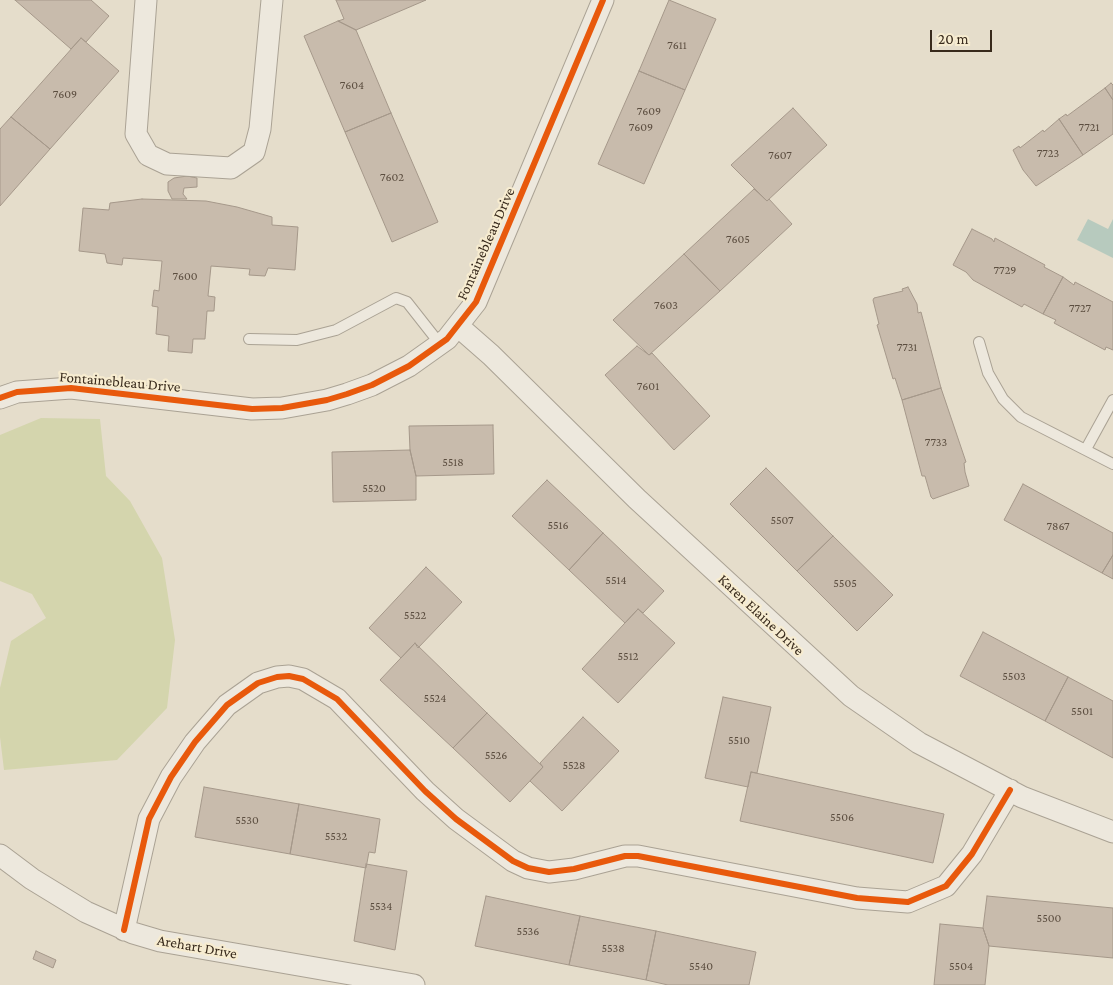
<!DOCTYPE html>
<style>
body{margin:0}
#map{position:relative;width:1113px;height:985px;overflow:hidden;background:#e5ddcb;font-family:"Crimson Pro",serif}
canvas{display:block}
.scale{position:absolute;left:930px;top:30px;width:62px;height:22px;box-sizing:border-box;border:2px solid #382a1c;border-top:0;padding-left:6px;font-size:15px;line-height:18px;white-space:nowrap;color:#382a1c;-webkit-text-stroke:4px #f7ecd0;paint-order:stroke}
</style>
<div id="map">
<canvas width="1113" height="985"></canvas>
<div class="scale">20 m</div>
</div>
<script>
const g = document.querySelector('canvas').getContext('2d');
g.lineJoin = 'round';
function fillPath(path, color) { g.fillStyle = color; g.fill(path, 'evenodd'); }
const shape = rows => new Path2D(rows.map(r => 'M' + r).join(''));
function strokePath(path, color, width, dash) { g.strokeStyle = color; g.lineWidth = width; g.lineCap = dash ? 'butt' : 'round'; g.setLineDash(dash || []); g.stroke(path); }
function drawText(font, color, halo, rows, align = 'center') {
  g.font = font + ' "Crimson Pro",serif'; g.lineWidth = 4.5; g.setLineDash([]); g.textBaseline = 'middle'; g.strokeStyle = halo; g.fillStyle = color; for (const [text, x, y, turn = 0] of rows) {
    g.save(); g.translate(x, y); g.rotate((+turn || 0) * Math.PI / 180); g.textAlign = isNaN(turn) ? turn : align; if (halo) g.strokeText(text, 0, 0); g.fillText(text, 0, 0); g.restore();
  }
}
fillPath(shape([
 [41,418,100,419,106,476,130,501,162,558,175,640,167,708,117,760,4,770,0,737,0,688,11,641,46,618,32,594,0,581,0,435]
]), '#d4d5ad');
fillPath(shape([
 [1088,219,1108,229,1113,219,1113,258,1077,240]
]), '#b7cabe');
const building = shape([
 [15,0,91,0,109,16,86,42,81,38,71,49,15,0],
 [336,0,426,0,356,30,338,21,344,19,336,0],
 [669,0,716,19,685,90,639,71,669,0],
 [338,21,356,30,391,113,345,132,304,36,338,21],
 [81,38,119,71,50,149,11,117,81,38],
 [639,71,685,90,644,184,598,164,639,71],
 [1111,83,1113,85,1113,100,1105,88,1111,83],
 [1105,88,1113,100,1113,134,1083,155,1059,119,1066,114,1067,116,1105,88],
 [793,108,827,145,767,201,731,165,793,108],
 [391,113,438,222,392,242,345,132,391,113],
 [11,117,50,149,0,206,0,129,11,117],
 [1059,119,1083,155,1036,186,1023,170,1013,150,1019,146,1020,148,1043,130,1044,132,1059,119],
 [187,176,197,178,197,187,184,188,183,194,187,199,172,199,168,191,168,182,174,178,187,176],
 [754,189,767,201,769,199,792,224,720,291,684,254,754,189],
 [142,199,206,201,237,207,272,217,272,225,298,227,295,270,268,268,265,276,249,275,250,269,211,266,208,296,215,297,214,311,207,311,205,339,193,339,192,353,168,351,169,336,156,334,158,307,152,306,154,290,159,291,162,261,123,258,122,265,107,263,105,254,79,251,83,208,109,210,110,203,142,199],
 [972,229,992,239,994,242,995,238,1045,265,1044,267,1063,277,1043,314,1024,304,1022,307,973,280,966,272,953,265,972,229],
 [684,254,720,291,649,355,613,320,684,254],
 [1063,277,1074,285,1075,282,1113,302,1113,350,1106,347,1105,350,1054,323,1056,320,1043,314,1063,277],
 [908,287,917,304,918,313,921,312,941,388,902,400,895,378,893,379,877,325,879,324,873,300,874,298,903,291,902,289,908,287],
 [637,346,649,355,652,353,710,416,674,450,605,375,637,346],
 [941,388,966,462,964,463,965,472,969,486,933,499,931,497,925,476,922,476,902,400,941,388],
 [493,425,494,474,416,476,410,450,409,426,493,425],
 [410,450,416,476,416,500,333,502,332,452,410,450],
 [766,468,833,536,797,571,730,504,766,468],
 [547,480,603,533,569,570,512,516,547,480],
 [1023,484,1113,533,1113,555,1102,573,1004,520,1023,484],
 [603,533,664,591,643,613,638,609,625,623,569,570,603,533],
 [833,536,893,595,857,631,797,571,833,536],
 [1113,555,1113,579,1102,573,1113,555],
 [426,567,462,602,418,648,415,643,401,658,369,628,426,567],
 [638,609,675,643,618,703,582,669,638,609],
 [983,632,1068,677,1045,721,960,676,983,632],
 [415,643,487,713,453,748,380,680,415,643],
 [1068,677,1113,701,1113,758,1045,721,1068,677],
 [723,697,771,707,757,773,751,772,748,787,705,778,723,697],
 [487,713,543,767,510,802,453,748,487,713],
 [583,717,619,751,562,811,530,781,543,767,540,763,583,717],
 [751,772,944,814,933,863,740,821,751,772],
 [204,787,299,804,290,854,195,837,204,787],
 [299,804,380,819,375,853,369,852,366,868,290,854,299,804],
 [366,864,407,871,395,950,354,941,366,864],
 [486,896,580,916,569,965,475,946,486,896],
 [987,896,1113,908,1113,958,989,946,983,928,987,896],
 [580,916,656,931,646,980,569,965,580,916],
 [940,924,983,928,989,946,985,985,934,985,940,924],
 [656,931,756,952,749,985,668,985,646,980,656,931],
 [36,951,56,960,53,968,33,959,36,951]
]);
fillPath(building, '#c8bbac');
strokePath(building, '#a5988a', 1);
const lane = shape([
 [249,339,297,340,336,330,396,298,407,302,440,344],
 [979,342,988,373,1003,399,1021,417,1113,464],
 [1086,449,1113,400]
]);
const street = shape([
 [146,0,136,134,148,155,167,164,231,168,254,152,260,129,272,0],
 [459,327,491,355,637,499,851,696,919,743,1022,797,1113,832],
 [0,398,17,392,71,388,252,409,282,408,327,400,347,394,372,385,409,366,447,339,476,302,603,0],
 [0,855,32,879,86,912,133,933,160,941,414,985],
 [124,930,149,819,171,777,195,742,227,705,258,683,277,677,289,676,303,679,337,699,425,791,456,819,513,861,528,868,549,872,574,869,625,856,638,856,857,898,908,902,946,886,972,854,1010,790]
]);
strokePath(lane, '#aaa294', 12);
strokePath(street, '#aaa294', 23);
strokePath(lane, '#ede8dd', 10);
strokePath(street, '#ede8dd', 21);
strokePath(shape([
 [0,398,17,392,71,388,252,409,282,408,327,400,347,394,372,385,409,366,447,339,476,302,603,0],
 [124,930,149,819,171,777,195,742,227,705,258,683,277,677,289,676,303,679,337,699,425,791,456,819,513,861,528,868,549,872,574,869,625,856,638,856,857,898,908,902,946,886,972,854,1010,790]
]), '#e8590c', 6);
drawText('12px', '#5c4e40', null, [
 ["7611",677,45],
 ["7604",352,85],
 ["7609",65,94],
 ["7609",649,111],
 ["7609",641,127],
 ["7721",1089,127],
 ["7723",1048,153],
 ["7607",780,155],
 ["7602",392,177],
 ["7605",738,239],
 ["7729",1005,270],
 ["7600",185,276],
 ["7603",666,305],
 ["7727",1080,308],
 ["7731",907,347],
 ["7601",648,386],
 ["7733",936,442],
 ["5518",453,462],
 ["5520",374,488],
 ["5507",782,520],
 ["5516",558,525],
 ["7867",1058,526],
 ["5514",616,580],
 ["5505",845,583],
 ["5522",415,615],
 ["5512",628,656],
 ["5503",1014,676],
 ["5524",435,698],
 ["5501",1082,711],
 ["5510",739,740],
 ["5526",496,755],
 ["5528",574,765],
 ["5506",842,817],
 ["5530",247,820],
 ["5532",336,836],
 ["5534",381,906],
 ["5500",1049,918],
 ["5536",528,931],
 ["5538",613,948],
 ["5540",701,966],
 ["5504",961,966]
]);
drawText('15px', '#382a1c', '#f7ecd0', [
 ["Fontainebleau Drive",486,244,-66],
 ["Fontainebleau Drive",120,382,5],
 ["Karen Elaine Drive",761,615,43],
 ["Arehart Drive",197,947,10]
]);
</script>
